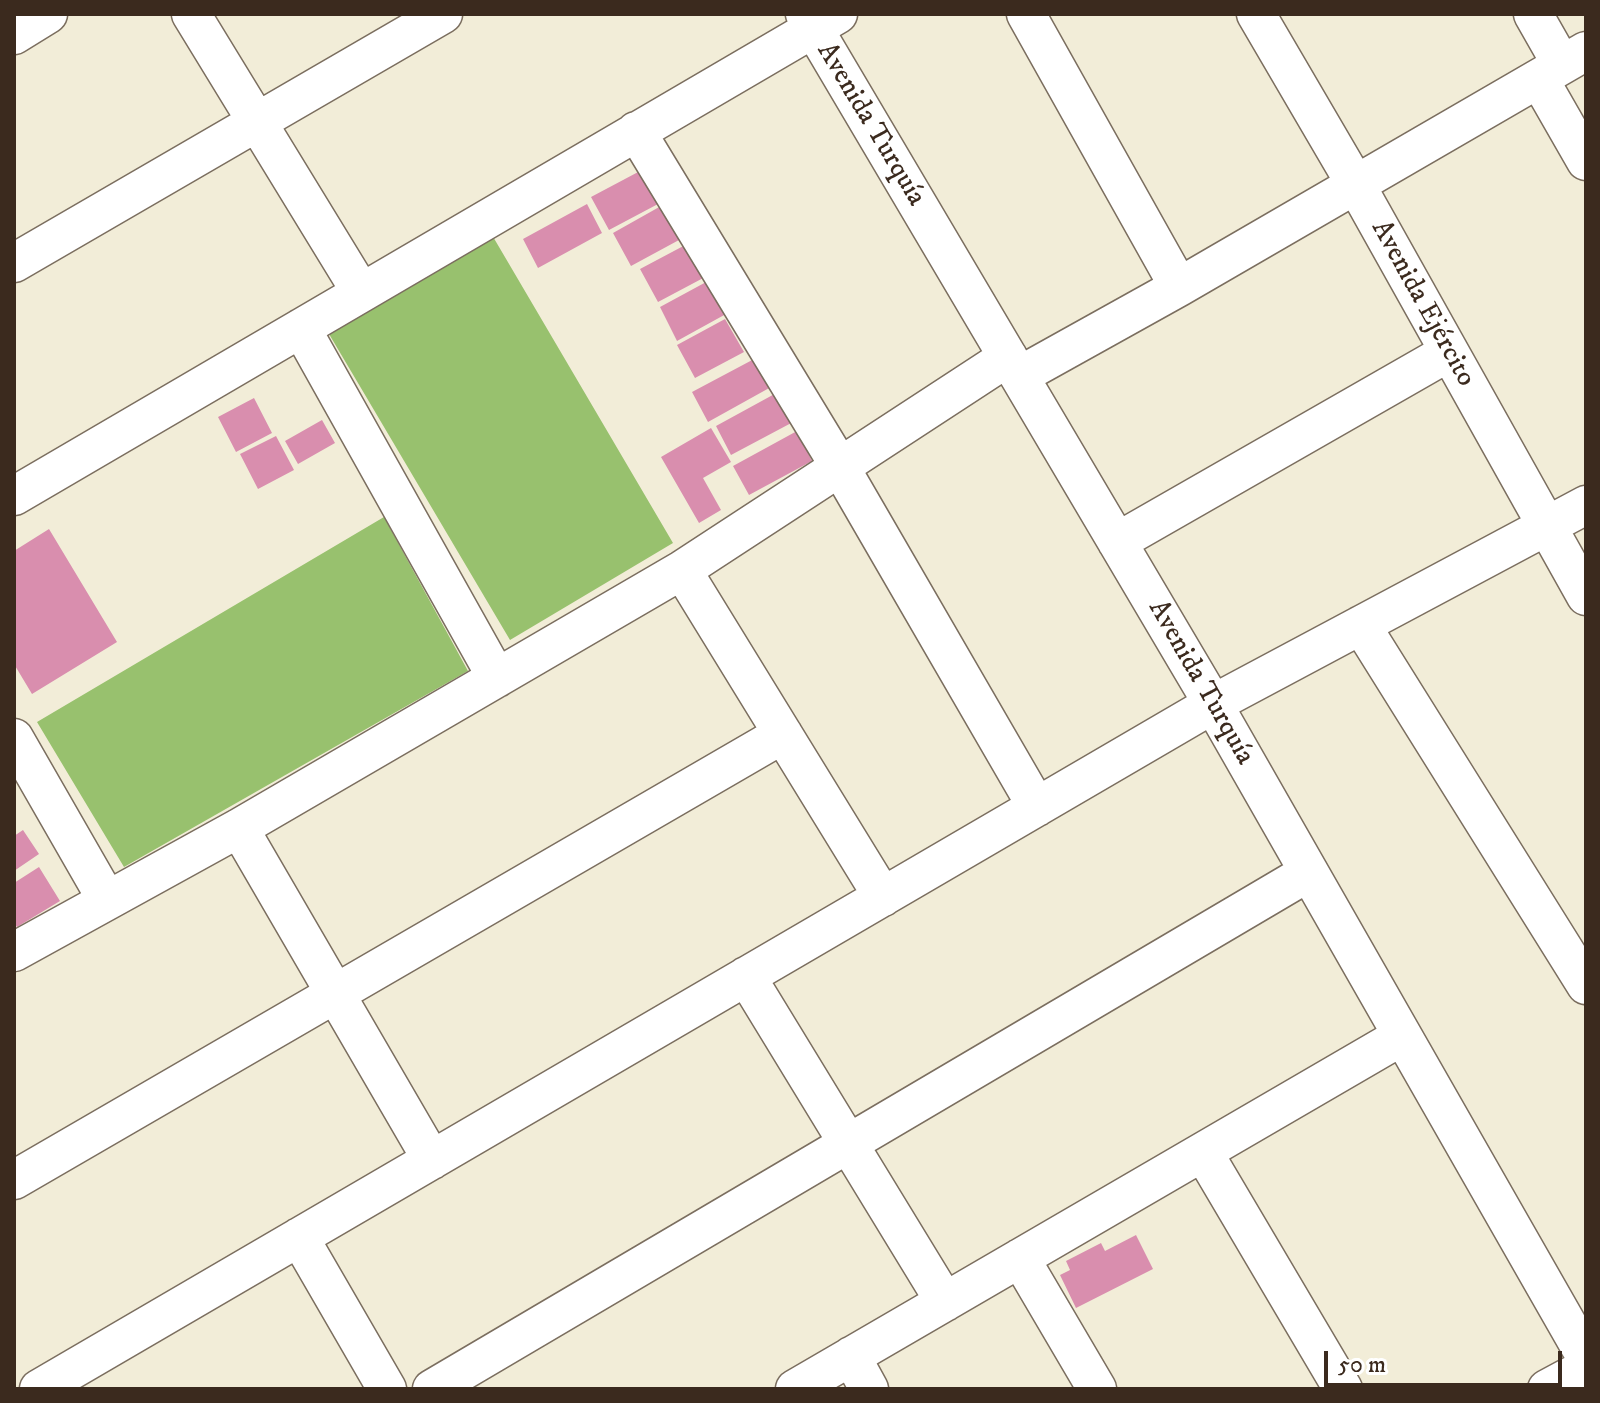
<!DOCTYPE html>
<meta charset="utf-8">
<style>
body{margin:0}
#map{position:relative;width:1600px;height:1403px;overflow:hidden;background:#f2edd8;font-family:"IM FELL DW Pica",serif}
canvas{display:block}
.frame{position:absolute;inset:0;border:16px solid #3b2a1e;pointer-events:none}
.scale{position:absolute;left:1324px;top:1351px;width:238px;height:36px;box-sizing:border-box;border:4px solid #3b2a1e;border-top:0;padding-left:10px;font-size:24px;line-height:28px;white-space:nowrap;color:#3b2a1e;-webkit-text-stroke:6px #fff;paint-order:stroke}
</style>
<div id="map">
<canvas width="1600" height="1403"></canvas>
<div class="frame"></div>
<div class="scale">50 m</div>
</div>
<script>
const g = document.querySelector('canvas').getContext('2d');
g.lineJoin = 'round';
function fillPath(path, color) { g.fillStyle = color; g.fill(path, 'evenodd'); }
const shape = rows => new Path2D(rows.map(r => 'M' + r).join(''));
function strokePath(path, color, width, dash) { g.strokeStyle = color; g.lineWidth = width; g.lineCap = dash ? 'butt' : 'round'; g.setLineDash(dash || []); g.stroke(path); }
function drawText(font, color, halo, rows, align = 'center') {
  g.font = font + ' "IM FELL DW Pica",serif'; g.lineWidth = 6; g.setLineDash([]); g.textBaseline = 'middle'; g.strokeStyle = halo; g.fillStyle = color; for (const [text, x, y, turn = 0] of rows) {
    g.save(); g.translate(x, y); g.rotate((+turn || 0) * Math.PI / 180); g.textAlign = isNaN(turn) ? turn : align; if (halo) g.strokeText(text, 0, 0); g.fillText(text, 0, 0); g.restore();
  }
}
fillPath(shape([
 [492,235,673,543,510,640,329,334],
 [384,517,468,671,124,867,37,722]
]), '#98c16e');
fillPath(shape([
 [640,171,658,204,609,230,591,197],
 [587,204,602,233,538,268,523,239],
 [661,206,679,240,631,266,613,233],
 [689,243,707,276,658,302,640,269],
 [708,281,726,314,677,341,660,307],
 [725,319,744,352,695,378,677,345],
 [756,358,771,387,708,422,692,392],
 [780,391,795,421,731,455,716,426],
 [254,398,272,433,236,452,218,417],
 [322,420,335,443,298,464,285,441],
 [711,428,731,462,703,478,721,510,699,523,661,457],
 [797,431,812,461,749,495,733,466],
 [276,436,294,470,258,489,240,454],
 [49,529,117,642,32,694,14,664,14,551],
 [23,830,39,854,14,871,14,836],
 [39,867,60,901,17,927,14,923,14,883],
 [1136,1235,1153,1269,1076,1308,1060,1275,1070,1270,1066,1261,1101,1243,1105,1251]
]), '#d98eae');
const street = shape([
 [191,14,361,292],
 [805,14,1213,704,1586,1357],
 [1026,14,1179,287],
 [1256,14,1356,185,1586,596],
 [1533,14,1562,65],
 [14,35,48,14],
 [1539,79,1586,161],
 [636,131,840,467,1037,807],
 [14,263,443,14],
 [301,328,497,678],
 [1019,376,1179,287,1586,51],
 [14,496,838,14],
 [1117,542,1449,352],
 [682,570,883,897],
 [1361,625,1586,985],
 [14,738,107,900],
 [239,828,432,1160],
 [14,952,239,828,682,570,1008,357],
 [746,976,945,1302],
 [1203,1152,1343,1389],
 [14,1180,783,734],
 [299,1237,387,1389],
 [1020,1258,1097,1389],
 [851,1356,869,1389],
 [39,1389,1213,704,1586,505],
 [432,1389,1309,872],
 [795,1389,1402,1036],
 [1547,1389,1586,1368]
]);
strokePath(street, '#7b6e5f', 41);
strokePath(street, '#fff', 38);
drawText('28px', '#3b2a1e', '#fff', [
 ["Avenida Turquía",870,125,59],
 ["Avenida Ejército",1422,304,61],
 ["Avenida Turquía",1200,683,60]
]);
</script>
